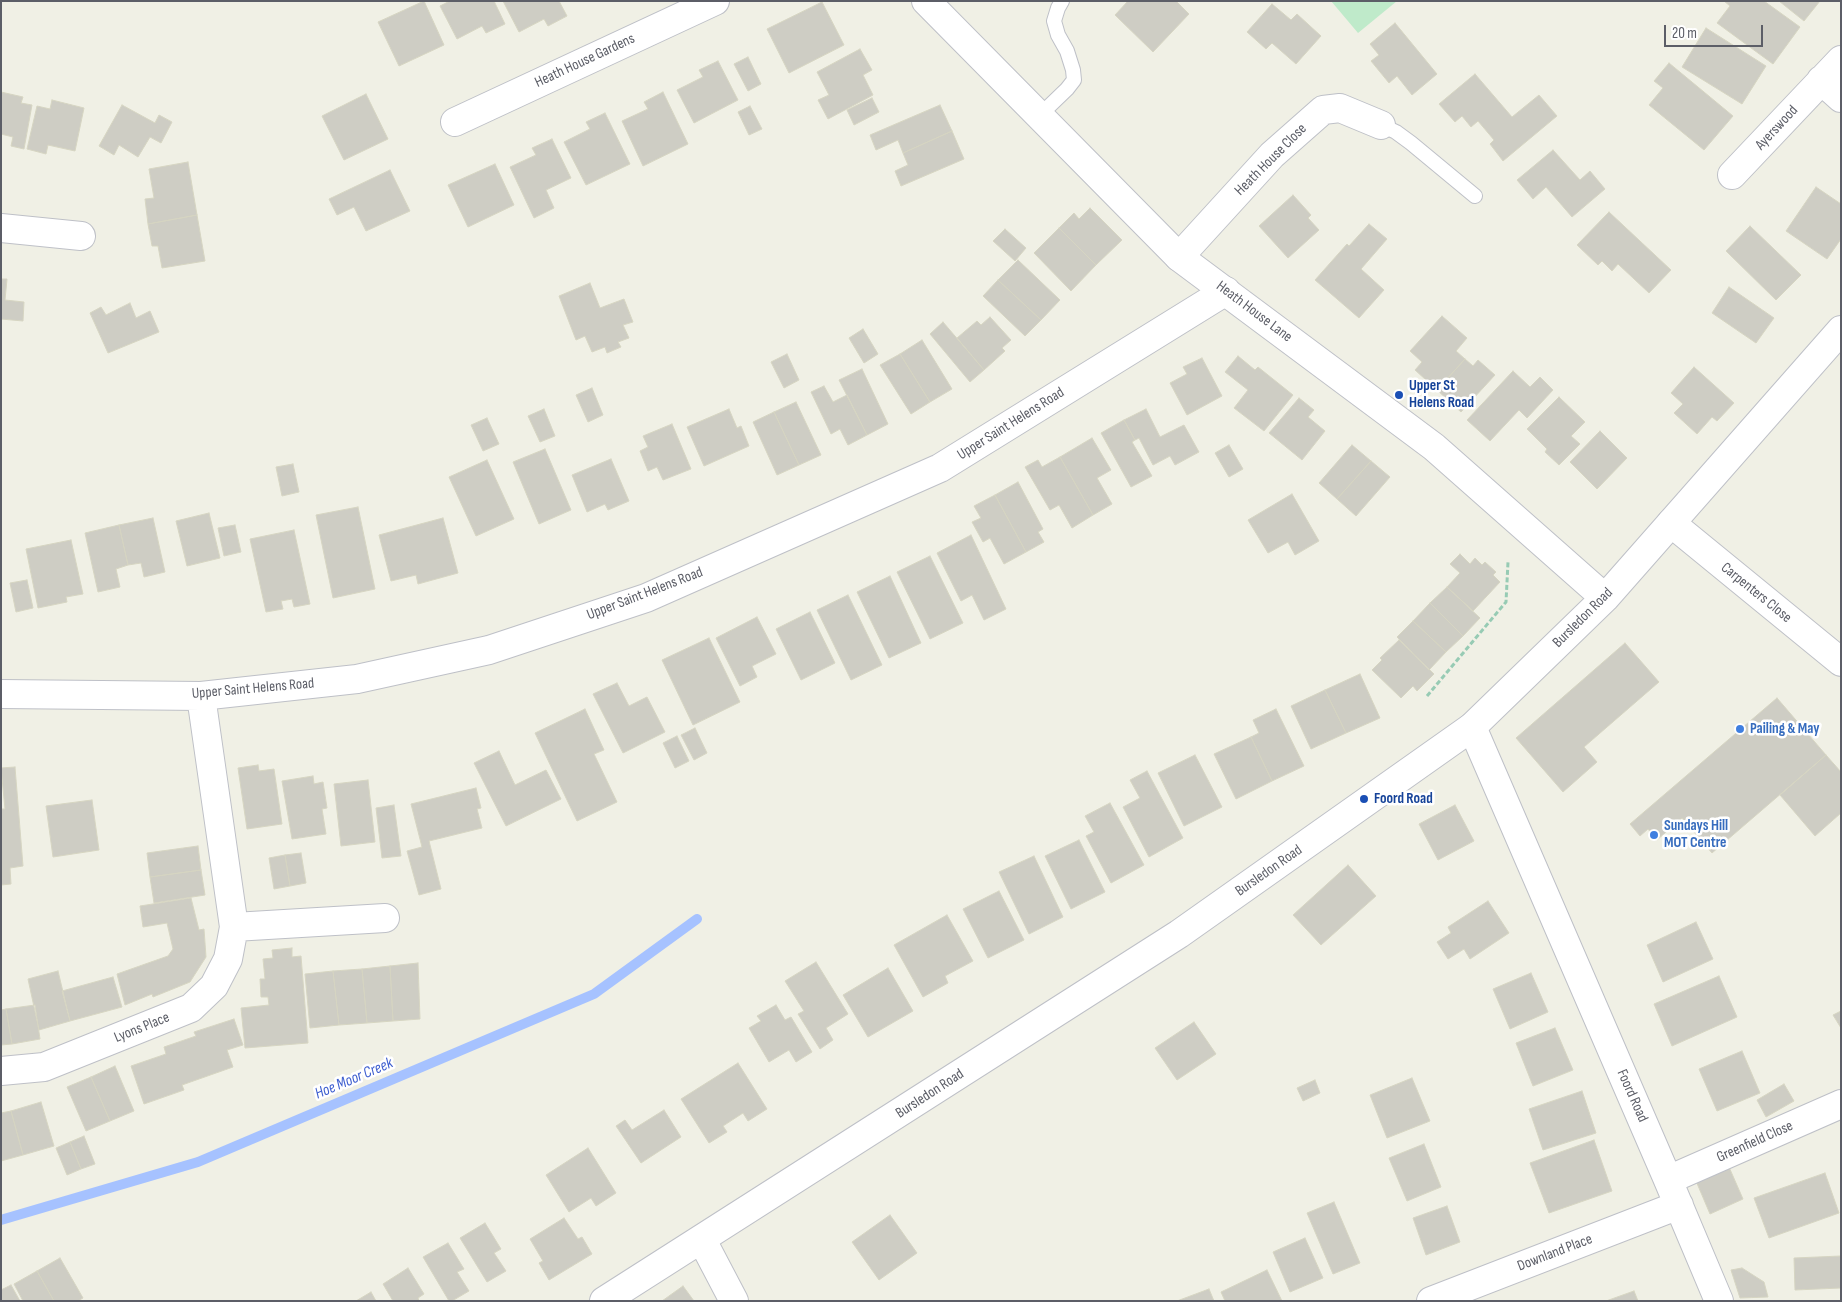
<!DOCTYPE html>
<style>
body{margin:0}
#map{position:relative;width:1842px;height:1302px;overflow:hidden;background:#f0f0e5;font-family:"Sofia Sans Condensed",sans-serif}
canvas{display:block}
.frame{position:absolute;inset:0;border:2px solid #5c5e67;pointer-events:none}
.scale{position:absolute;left:1664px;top:25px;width:99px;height:22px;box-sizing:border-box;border:2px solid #5c5e67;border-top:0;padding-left:6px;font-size:15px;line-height:18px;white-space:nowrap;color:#5c5e67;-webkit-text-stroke:4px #fff;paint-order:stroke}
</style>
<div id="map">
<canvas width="1842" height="1302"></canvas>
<div class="frame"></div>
<div class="scale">20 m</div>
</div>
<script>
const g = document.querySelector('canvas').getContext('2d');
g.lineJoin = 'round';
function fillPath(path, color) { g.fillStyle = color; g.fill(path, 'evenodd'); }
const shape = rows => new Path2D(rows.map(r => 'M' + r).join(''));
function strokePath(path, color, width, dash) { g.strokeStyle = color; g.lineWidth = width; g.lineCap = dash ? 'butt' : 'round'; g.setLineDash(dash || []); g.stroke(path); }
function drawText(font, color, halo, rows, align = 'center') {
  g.font = font + ' "Sofia Sans Condensed",sans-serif'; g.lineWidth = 5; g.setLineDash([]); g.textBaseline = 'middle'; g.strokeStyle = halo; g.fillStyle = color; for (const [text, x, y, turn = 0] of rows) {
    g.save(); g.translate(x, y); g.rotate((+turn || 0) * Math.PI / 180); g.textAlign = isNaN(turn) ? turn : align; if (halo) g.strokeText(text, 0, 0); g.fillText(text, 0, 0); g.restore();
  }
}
fillPath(shape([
 [1331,1,1397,1,1358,33]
]), '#bfeaca');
strokePath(shape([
 [1,1220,198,1162,594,994,697,919]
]), '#a6c2ff', 10);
const building = shape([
 [424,1,444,45,399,66,378,22,424,1],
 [450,1,494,1,505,24,486,33,482,26,457,39,440,6,450,1],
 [503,1,559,1,567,16,548,26,544,19,519,32,503,1],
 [1128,1,1176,1,1189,14,1153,52,1115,15,1128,1],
 [1724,1,1764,1,1800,27,1773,64,1717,23,1730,6,1724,1],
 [1779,1,1820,1,1804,21,1779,1],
 [822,2,844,45,789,73,767,29,822,2],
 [1272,4,1291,20,1297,14,1321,36,1296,64,1272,43,1266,49,1247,32,1272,4],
 [1395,23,1437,74,1412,95,1397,76,1389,83,1371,61,1379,55,1370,44,1395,23],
 [1706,28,1766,66,1742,104,1682,67,1706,28],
 [860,49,872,70,863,75,873,95,828,119,818,100,829,95,817,72,860,49],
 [748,57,761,84,748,91,734,64,748,57],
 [718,61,738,100,694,123,677,90,703,77,699,70,718,61],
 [1669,63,1733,116,1704,150,1649,105,1663,88,1654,81,1669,63],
 [1475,74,1512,117,1539,95,1557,116,1503,161,1490,144,1494,140,1478,121,1471,127,1462,116,1455,122,1439,104,1475,74],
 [1,92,23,97,21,103,32,105,24,149,11,146,13,137,1,134,1,92],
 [663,92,688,144,643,166,622,121,648,109,644,102,663,92],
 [366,94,388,139,344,160,322,116,366,94],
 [872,98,879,112,854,125,847,110,872,98],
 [52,100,84,108,75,151,48,145,46,154,27,149,37,106,50,109,52,100],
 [122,105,155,123,159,115,172,122,161,143,150,137,138,157,119,145,114,155,99,146,122,105],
 [940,105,952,131,903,153,898,140,876,150,870,135,940,105],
 [750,106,762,129,749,135,738,112,750,106],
 [605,113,630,164,586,185,564,142,590,129,586,122,605,113],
 [952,131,964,159,901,186,895,171,908,165,903,153,952,131],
 [552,139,571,178,546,190,554,208,534,218,510,167,536,155,532,148,552,139],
 [1553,150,1580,180,1590,171,1605,189,1572,217,1546,187,1533,199,1517,180,1553,150],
 [188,162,197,215,148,224,145,199,154,198,149,169,188,162],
 [495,164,514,205,468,227,448,185,495,164],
 [390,170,410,211,366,231,354,207,337,215,329,199,390,170],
 [1816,187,1841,204,1841,239,1827,259,1786,231,1816,187],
 [1293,195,1311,215,1308,218,1319,230,1288,258,1259,226,1293,195],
 [1090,208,1122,240,1096,265,1059,228,1074,213,1079,219,1090,208],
 [1609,212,1671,270,1649,293,1618,264,1612,271,1602,261,1598,265,1577,245,1609,212],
 [197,215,205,261,162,268,158,246,152,246,148,224,197,215],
 [1369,224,1387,239,1361,269,1384,290,1359,318,1315,280,1347,244,1349,246,1369,224],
 [1750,226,1801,275,1776,300,1726,251,1750,226],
 [1059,228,1096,265,1071,291,1034,253,1059,228],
 [1005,229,1026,248,1015,261,993,241,1005,229],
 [1018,260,1060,300,1041,320,998,280,1018,260],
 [1,279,7,279,5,300,24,302,23,321,1,319,1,279],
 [998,280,1041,320,1025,336,983,296,998,280],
 [590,283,600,308,624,299,633,322,623,325,629,338,618,342,621,347,607,353,605,347,592,352,585,336,576,340,559,296,590,283],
 [1729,287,1774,318,1756,343,1712,313,1729,287],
 [130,303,136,318,150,311,159,332,108,353,90,313,101,307,106,315,130,303],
 [1442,316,1467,338,1456,351,1465,359,1437,390,1415,370,1422,362,1410,351,1442,316],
 [990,317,1011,340,1002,348,1005,351,984,370,957,338,977,321,981,325,990,317],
 [943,322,984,370,970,382,930,334,943,322],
 [863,329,878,354,864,363,849,338,863,329],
 [922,340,952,389,930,402,900,354,922,340],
 [787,354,799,380,784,388,771,362,787,354],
 [900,354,930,402,911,414,880,365,900,354],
 [1238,356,1255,370,1258,367,1293,395,1264,431,1234,408,1248,390,1225,372,1238,356],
 [1202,358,1222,396,1187,415,1170,383,1187,374,1183,367,1202,358],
 [1465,359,1473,366,1478,360,1495,375,1461,412,1437,390,1465,359],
 [1694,367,1734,403,1717,421,1712,417,1697,434,1674,413,1683,404,1671,393,1694,367],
 [862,369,888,424,867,435,839,380,862,369],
 [1513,371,1530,387,1540,377,1553,390,1527,418,1519,410,1490,441,1467,420,1513,371],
 [824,386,833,402,847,395,867,435,848,445,840,429,831,434,811,392,824,386],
 [592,388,603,415,588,422,576,395,592,388],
 [1559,397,1585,422,1571,436,1580,444,1559,465,1545,452,1547,449,1527,429,1559,397],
 [1299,398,1314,410,1308,417,1325,431,1302,460,1269,433,1299,398],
 [796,402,821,455,799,465,774,412,796,402],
 [544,409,555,436,540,442,528,416,544,409],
 [729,409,737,428,741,426,749,446,704,466,687,427,729,409],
 [1146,409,1160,437,1184,425,1199,452,1175,465,1170,456,1153,465,1139,438,1135,440,1124,420,1146,409],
 [774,412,799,465,777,475,753,422,774,412],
 [487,418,499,444,483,451,471,425,487,418],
 [1124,420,1135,440,1132,442,1152,476,1131,487,1101,433,1124,420],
 [672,424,691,469,663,480,657,467,648,471,640,451,648,447,643,436,672,424],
 [1600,431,1627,458,1597,489,1570,462,1600,431],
 [1092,438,1111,470,1097,478,1112,504,1093,515,1060,457,1092,438],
 [1229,445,1243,469,1229,477,1215,453,1229,445],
 [1352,445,1371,461,1337,499,1319,483,1352,445],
 [545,449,571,510,539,524,513,462,545,449],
 [1060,457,1093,515,1072,528,1059,505,1050,510,1025,467,1038,460,1042,467,1060,457],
 [611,459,629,501,608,510,605,504,587,512,572,475,611,459],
 [487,460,514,519,476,536,449,477,487,460],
 [1371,461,1390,477,1356,516,1337,499,1371,461],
 [293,464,299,492,282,496,276,467,293,464],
 [1018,482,1043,529,1038,532,1044,542,1026,552,995,495,1018,482],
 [1292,494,1319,541,1295,555,1288,542,1268,553,1248,520,1292,494],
 [995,495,1026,552,1004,564,990,538,983,542,972,522,981,518,974,506,995,495],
 [358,507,375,589,333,598,316,515,358,507],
 [209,513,220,558,187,566,176,521,209,513],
 [153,518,165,572,144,577,141,563,128,565,119,525,153,518],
 [443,518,458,573,418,584,416,575,391,581,379,535,443,518],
 [119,525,128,565,116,569,120,587,98,592,85,533,119,525],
 [235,525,241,552,224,556,218,528,235,525],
 [294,530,310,604,294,607,292,599,281,601,283,609,266,612,250,539,294,530],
 [971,535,1006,609,984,620,972,595,961,601,937,553,971,535],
 [71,540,83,594,66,597,67,602,38,608,26,549,71,540],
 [1460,554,1470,564,1475,558,1482,565,1485,562,1496,572,1493,575,1500,582,1473,611,1447,587,1460,573,1450,564,1460,554],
 [930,556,963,623,930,639,897,572,930,556],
 [890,576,921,643,889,658,857,592,890,576],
 [27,580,33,608,16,612,10,583,27,580],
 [1447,587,1480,618,1463,636,1430,603,1447,587],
 [848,595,882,665,851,680,817,610,848,595],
 [1430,603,1463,636,1446,652,1413,621,1430,603],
 [810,612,835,663,801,680,776,629,810,612],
 [757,617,776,654,752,666,757,677,740,686,716,638,757,617],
 [1413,621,1446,652,1429,670,1397,637,1413,621],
 [709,638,740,702,693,725,662,660,709,638],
 [1399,640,1434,674,1417,691,1413,686,1401,698,1372,670,1382,660,1380,658,1399,640],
 [1625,643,1659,682,1584,747,1597,762,1563,792,1516,738,1625,643],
 [1360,674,1380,718,1346,733,1325,690,1360,674],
 [617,683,629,706,647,697,665,732,623,753,593,694,617,683],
 [1325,690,1346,733,1311,749,1291,706,1325,690],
 [1777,698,1826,755,1712,853,1682,818,1657,840,1648,829,1640,836,1630,824,1777,698],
 [585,709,604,750,594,754,617,802,577,821,535,733,585,709],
 [1276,709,1304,766,1272,781,1251,737,1259,733,1253,720,1276,709],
 [695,728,707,753,694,760,681,735,695,728],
 [677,736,689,761,675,768,663,743,677,736],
 [1251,737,1272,781,1236,799,1214,754,1251,737],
 [499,751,515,785,546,770,561,799,506,826,474,763,499,751],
 [1195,755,1222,807,1184,826,1158,773,1195,755],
 [1826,755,1841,772,1841,813,1815,836,1780,795,1826,755],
 [258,765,259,771,274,769,282,824,247,829,238,768,258,765],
 [15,767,23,866,10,868,11,884,1,885,1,809,5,809,1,768,15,767],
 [1147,771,1183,838,1149,857,1123,807,1140,798,1130,780,1147,771],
 [313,776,314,784,323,782,327,808,322,809,326,834,292,839,282,781,313,776],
 [368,780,375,842,341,846,334,784,368,780],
 [476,788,481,808,477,809,482,828,429,841,441,889,419,895,407,851,422,847,411,804,476,788],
 [92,800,99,850,53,857,46,806,92,800],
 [1110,803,1144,865,1111,883,1086,836,1094,832,1085,816,1110,803],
 [394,805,401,856,382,858,376,808,394,805],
 [1455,805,1474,841,1438,860,1419,824,1455,805],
 [1079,840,1105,892,1071,909,1045,856,1079,840],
 [198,846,201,870,150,877,147,853,198,846],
 [301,853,306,883,290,886,285,855,301,853],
 [285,855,290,886,274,889,269,858,285,855],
 [1034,856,1063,917,1029,934,999,872,1034,856],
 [1348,865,1376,896,1321,945,1293,915,1348,865],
 [201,870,205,895,154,903,150,877,201,870],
 [999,891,1024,940,988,958,963,909,999,891],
 [191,898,199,930,204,929,206,957,190,982,153,997,152,994,125,1005,117,974,168,956,173,949,167,923,143,927,140,906,191,898],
 [1488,901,1509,933,1470,959,1464,949,1448,959,1437,942,1451,933,1448,927,1488,901],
 [947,915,973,961,945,976,948,983,923,997,894,945,947,915],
 [1696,922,1713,959,1663,982,1647,945,1696,922],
 [292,948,292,957,301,956,308,1043,245,1048,241,1008,269,1005,268,997,261,997,260,979,265,979,263,959,273,958,272,950,292,948],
 [816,962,848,1014,826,1028,833,1040,820,1049,798,1014,804,1011,785,981,816,962],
 [418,963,420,1019,393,1021,390,966,418,963],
 [390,966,393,1021,367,1023,362,969,390,966],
 [888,968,913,1011,868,1037,843,995,888,968],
 [362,969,367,1023,339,1025,333,971,362,969],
 [58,971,70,1021,39,1030,28,979,58,971],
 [333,971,339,1025,310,1028,305,974,333,971],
 [1531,973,1548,1012,1510,1029,1493,989,1531,973],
 [1719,976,1737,1017,1672,1046,1654,1004,1719,976],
 [113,977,122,1007,70,1021,62,991,113,977],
 [35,1005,40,1039,12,1044,6,1009,35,1005],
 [776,1005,785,1020,791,1017,812,1052,796,1062,789,1050,769,1062,749,1028,761,1021,757,1016,776,1005],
 [6,1009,12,1044,1,1045,1,1010,6,1009],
 [1841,1011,1841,1028,1833,1015,1841,1011],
 [234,1019,243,1045,227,1050,233,1067,182,1085,184,1090,144,1104,131,1066,166,1054,164,1047,196,1036,194,1032,234,1019],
 [1194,1022,1216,1054,1177,1080,1155,1048,1194,1022],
 [1555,1028,1573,1070,1533,1086,1516,1043,1555,1028],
 [1742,1051,1760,1093,1717,1111,1699,1069,1742,1051],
 [738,1063,767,1109,748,1121,743,1113,723,1126,727,1132,709,1143,681,1099,738,1063],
 [115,1066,134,1111,110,1121,91,1077,115,1066],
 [91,1077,110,1121,86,1131,67,1087,91,1077],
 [1412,1078,1430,1121,1387,1138,1370,1095,1412,1078],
 [1315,1080,1320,1093,1303,1101,1297,1088,1315,1080],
 [1784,1084,1794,1101,1766,1117,1757,1100,1784,1084],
 [1582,1091,1596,1133,1543,1150,1529,1109,1582,1091],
 [41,1102,54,1146,23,1155,11,1111,41,1102],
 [664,1110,681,1137,641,1163,616,1126,625,1120,632,1130,664,1110],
 [11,1111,23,1155,1,1161,1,1113,11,1111],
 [84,1136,95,1164,81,1169,70,1142,84,1136],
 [1594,1140,1612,1191,1549,1213,1530,1163,1594,1140],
 [70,1142,81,1169,67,1175,56,1148,70,1142],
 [1424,1144,1441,1187,1407,1201,1389,1158,1424,1144],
 [588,1148,616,1193,596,1206,591,1198,569,1212,546,1175,588,1148],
 [1729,1167,1743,1199,1710,1214,1696,1181,1729,1167],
 [1825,1173,1839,1213,1769,1238,1754,1198,1825,1173],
 [1334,1202,1360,1263,1333,1274,1307,1213,1334,1202],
 [1447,1206,1460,1242,1426,1255,1413,1218,1447,1206],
 [890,1215,917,1253,879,1280,852,1242,890,1215],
 [564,1218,578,1239,582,1237,592,1254,549,1280,539,1263,543,1261,530,1239,564,1218],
 [485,1223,501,1249,494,1253,506,1271,487,1282,460,1238,485,1223],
 [1305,1238,1323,1278,1290,1292,1273,1252,1305,1238],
 [448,1243,464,1269,457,1272,469,1291,452,1301,449,1301,423,1257,448,1243],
 [1841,1256,1841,1288,1795,1290,1794,1258,1841,1256],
 [60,1258,83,1298,78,1301,54,1301,37,1271,60,1258],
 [408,1268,424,1294,418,1298,419,1301,393,1301,383,1284,408,1268],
 [1742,1268,1764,1282,1768,1297,1740,1298,1731,1270,1742,1268],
 [1267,1270,1282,1301,1225,1301,1221,1292,1267,1270],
 [37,1271,54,1301,23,1301,14,1284,37,1271],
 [11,1285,20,1301,1,1301,1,1290,11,1285],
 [683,1286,694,1301,662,1301,683,1286],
 [1209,1289,1214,1301,1177,1301,1209,1289],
 [1634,1291,1638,1301,1606,1301,1634,1291],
 [371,1292,376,1301,356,1301,371,1292]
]);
fillPath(building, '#cecdc4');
strokePath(building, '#d6d5c2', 1);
const service = shape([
 [1039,116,1067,89,1074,80,1073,70,1067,51,1058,35,1054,21,1058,8,1062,1],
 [1381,125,1396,132,1411,143,1475,196]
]);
const minor = shape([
 [1821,80,1841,98],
 [455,122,715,1],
 [1732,175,1841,60],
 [1,228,81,236],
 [1179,257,1272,155,1323,110,1340,108,1381,125],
 [1671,523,1841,662],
 [1,694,201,696,357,679,489,650,646,598,940,468,1226,291],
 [1472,727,1668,1180,1719,1301],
 [234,927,385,918],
 [1,1071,44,1067,191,1008,214,986,228,959,234,927,201,696],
 [1668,1180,1841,1104],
 [702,1240,734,1301],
 [1431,1301,1679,1205]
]);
const tertiary = shape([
 [926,1,1179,257,1434,447,1605,598],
 [604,1301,1179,934,1472,727,1605,598,1841,330]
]);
strokePath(service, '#bec0c7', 16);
strokePath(minor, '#bec0c7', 30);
strokePath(tertiary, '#bec0c7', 30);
strokePath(shape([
 [1427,696,1506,602,1508,562]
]), '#97cbb4', 3, [5, 2.5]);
strokePath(service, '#fff', 14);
strokePath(minor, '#fff', 28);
strokePath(tertiary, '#fff', 28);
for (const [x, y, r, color] of [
 [1399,395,5,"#1a4fb4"],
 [1740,729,5,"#3f7fe0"],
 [1364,799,5,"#1a4fb4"],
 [1654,835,5,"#3f7fe0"]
]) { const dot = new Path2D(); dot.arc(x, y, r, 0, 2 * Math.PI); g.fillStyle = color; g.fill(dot); strokePath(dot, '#fff', 2); }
drawText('15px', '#5c5e67', '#fff', [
 ["Heath House Gardens",585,61,-25],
 ["Ayerswood",1777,128,-47],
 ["Heath House Close",1271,160,-45],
 ["Heath House Lane",1254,312,37],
 ["Upper Saint Helens Road",1011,424,-32],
 ["Carpenters Close",1756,593,39],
 ["Upper Saint Helens Road",645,594,-21],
 ["Bursledon Road",1583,618,-45],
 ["Upper Saint Helens Road",253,689,-5],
 ["Bursledon Road",1269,871,-35],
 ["Lyons Place",142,1028,-22],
 ["Bursledon Road",930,1094,-33],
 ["Foord Road",1632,1096,66],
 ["Greenfield Close",1755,1142,-24],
 ["Downland Place",1555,1253,-21]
]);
drawText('bold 15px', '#164399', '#fff', [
 ["Upper St",1409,386],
 ["Helens Road",1409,403],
 ["Foord Road",1374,799]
], 'left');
drawText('bold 15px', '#366cbe', '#fff', [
 ["Pailing & May",1750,729],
 ["Sundays Hill",1664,826],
 ["MOT Centre",1664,843]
], 'left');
drawText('italic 16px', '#3d5ecf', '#fff', [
 ["Hoe Moor Creek",354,1079,-23]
]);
</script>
